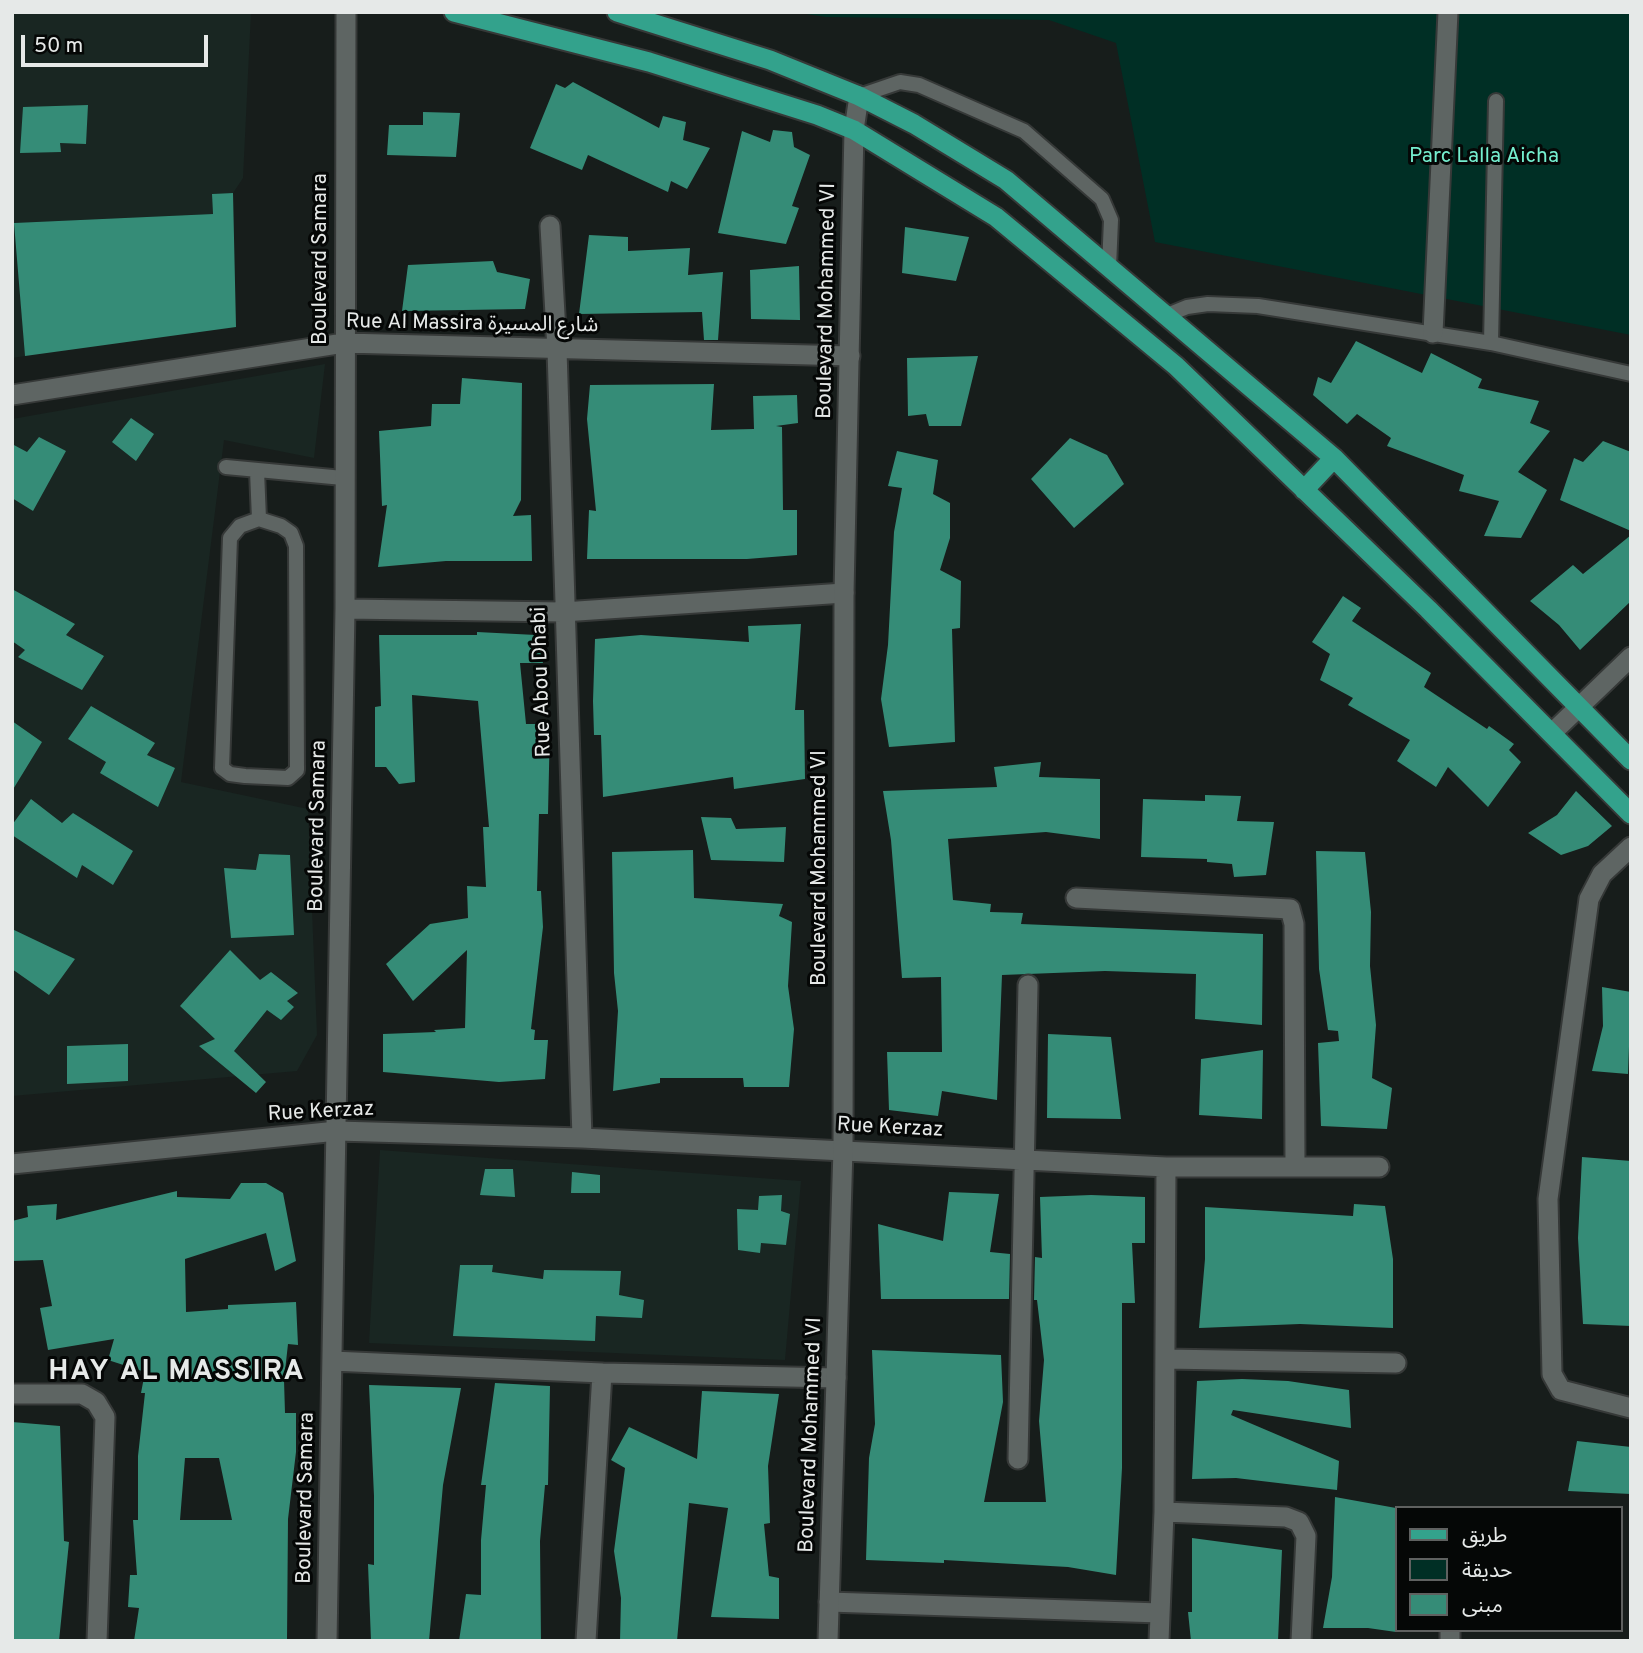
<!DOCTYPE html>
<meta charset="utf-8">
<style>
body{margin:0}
#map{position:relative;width:1643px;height:1653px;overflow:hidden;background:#171d1b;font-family:Overpass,"Noto Sans Arabic",sans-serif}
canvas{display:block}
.frame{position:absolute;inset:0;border:14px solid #e6e9e8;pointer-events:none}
.legend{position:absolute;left:1395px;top:1506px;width:228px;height:126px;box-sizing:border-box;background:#050706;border:2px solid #5f6160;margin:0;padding:9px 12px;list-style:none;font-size:21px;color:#e6e9e8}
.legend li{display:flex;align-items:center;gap:14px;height:35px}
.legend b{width:35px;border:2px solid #5f6160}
.scale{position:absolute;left:21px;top:35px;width:187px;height:32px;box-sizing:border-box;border:4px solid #e6e9e8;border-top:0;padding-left:9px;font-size:21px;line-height:24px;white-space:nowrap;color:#e6e9e8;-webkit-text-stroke:5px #050706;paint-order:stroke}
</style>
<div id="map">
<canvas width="1643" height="1653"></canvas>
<div class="frame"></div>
<ul class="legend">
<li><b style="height:9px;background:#33a28c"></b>طريق</li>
<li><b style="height:19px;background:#002f25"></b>حديقة</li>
<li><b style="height:19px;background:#358c77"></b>مبنى</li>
</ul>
<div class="scale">50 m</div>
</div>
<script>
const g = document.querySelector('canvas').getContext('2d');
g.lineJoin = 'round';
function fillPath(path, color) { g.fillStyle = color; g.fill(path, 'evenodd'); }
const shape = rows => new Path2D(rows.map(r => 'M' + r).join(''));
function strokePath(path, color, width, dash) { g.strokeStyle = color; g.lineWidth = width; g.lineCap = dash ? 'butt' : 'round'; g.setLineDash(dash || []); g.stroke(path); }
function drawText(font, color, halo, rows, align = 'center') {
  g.font = font + ' Overpass,"Noto Sans Arabic",sans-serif'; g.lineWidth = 6; g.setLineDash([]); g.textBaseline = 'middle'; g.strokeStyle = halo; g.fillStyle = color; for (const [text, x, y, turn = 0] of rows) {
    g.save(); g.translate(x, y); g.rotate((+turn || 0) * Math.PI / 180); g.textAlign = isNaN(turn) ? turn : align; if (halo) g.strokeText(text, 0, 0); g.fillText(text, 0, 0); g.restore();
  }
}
fillPath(shape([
 [12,12,251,12,243,178,233,193,212,194,213,214,15,223,25,356,12,358],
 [325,364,314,458,224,440,181,782,308,809,317,1035,297,1071,12,1096,12,419],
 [380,1150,801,1181,785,1360,369,1343]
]), '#192622');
fillPath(shape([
 [793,12,1631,12,1631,335,1155,242,1116,43,1049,20,826,17]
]), '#002f25');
fillPath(shape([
 [573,82,659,128,663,116,686,122,683,140,710,148,687,189,671,181,668,192,588,155,582,170,530,148,556,84,565,88],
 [88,105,86,144,60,143,61,152,20,153,23,107],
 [423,112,460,113,456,157,387,155,389,125,423,125],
 [773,130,792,132,794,147,810,155,792,206,799,208,786,244,718,233,742,131,770,142],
 [233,193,236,327,25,356,14,223,213,214,212,194],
 [905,227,969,237,956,281,902,273],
 [589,235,628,237,628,251,690,248,688,275,723,272,718,340,704,340,702,312,579,314],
 [493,261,497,272,530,279,525,309,402,311,408,265],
 [799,266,800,320,751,319,750,270],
 [1356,341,1422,373,1431,353,1482,379,1478,388,1539,401,1530,423,1550,431,1518,472,1547,490,1521,538,1484,536,1499,501,1459,491,1464,475,1387,446,1391,438,1357,414,1347,424,1313,395,1318,377,1331,383],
 [978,356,961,426,929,426,926,414,908,416,907,358],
 [462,378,522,383,521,500,513,516,531,515,532,561,446,561,378,567,387,505,382,506,379,431,431,426,432,404,460,404],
 [714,384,711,430,754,429,753,396,797,395,798,423,776,426,782,427,783,510,797,510,797,555,747,559,587,559,589,510,596,511,587,419,590,385],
 [131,418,154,434,136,461,112,442],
 [39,437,66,451,33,511,12,498,12,444,27,452],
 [1070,438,1107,455,1124,484,1074,528,1031,479],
 [1603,441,1631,452,1631,531,1560,500,1574,458,1583,462],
 [897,451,938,460,933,494,950,503,950,538,940,570,961,581,960,628,952,629,955,742,889,747,881,699,888,645,894,532,902,488,888,486],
 [1631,535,1631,601,1580,650,1559,625,1530,601,1573,565,1583,574],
 [12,589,75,624,66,635,104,656,82,690,18,657,25,650,12,641],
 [1343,596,1361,608,1352,621,1431,673,1424,687,1487,729,1489,726,1514,744,1509,750,1521,762,1488,807,1448,767,1436,787,1397,761,1410,740,1348,705,1353,698,1320,680,1330,654,1312,642],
 [801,624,795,710,804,710,805,779,734,789,733,777,603,797,601,735,594,735,593,701,595,639,641,635,749,642,748,626],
 [477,632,536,635,543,663,520,663,526,724,550,724,548,814,539,814,537,891,541,891,543,927,531,1029,535,1030,534,1040,548,1040,545,1079,499,1082,383,1072,383,1034,436,1032,434,1030,465,1028,467,950,413,1001,386,964,430,924,468,918,467,886,486,887,483,827,489,827,478,701,412,695,415,782,399,784,386,767,375,767,375,707,381,706,379,635,477,635],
 [91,706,155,743,147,755,175,768,158,807,100,773,106,762,68,739],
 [12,721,42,742,12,791],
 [1041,762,1039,777,1100,779,1100,839,1046,832,948,839,953,900,991,904,990,912,1023,913,1021,924,1263,934,1262,1025,1195,1019,1196,974,1105,971,1002,975,997,1100,942,1091,938,1116,889,1110,887,1052,942,1052,941,977,902,978,891,840,883,791,997,787,994,767],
 [1576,791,1612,826,1588,846,1561,855,1528,833,1557,815],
 [1205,795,1241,796,1237,821,1274,822,1266,875,1234,877,1232,864,1207,862,1207,859,1141,857,1143,799,1205,801],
 [31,799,62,823,73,813,133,851,113,885,82,865,77,878,12,835,12,825],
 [701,817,731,818,736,829,786,827,784,862,711,860],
 [693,850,694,898,783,904,779,916,792,922,788,986,794,1029,789,1087,744,1087,743,1078,660,1078,660,1083,613,1091,618,1011,614,973,612,852],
 [1316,851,1365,852,1371,912,1370,966,1376,1025,1372,1078,1392,1088,1387,1129,1321,1126,1318,1043,1339,1041,1338,1031,1328,1030,1319,969],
 [259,854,290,855,294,935,231,938,224,868,256,870],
 [12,929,75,959,49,995,12,969],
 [230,950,260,980,271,972,298,993,287,1001,294,1007,281,1020,267,1010,234,1051,266,1082,256,1093,199,1046,215,1039,180,1006],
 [1602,987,1631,992,1628,1074,1592,1071,1603,1026],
 [1048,1034,1111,1037,1121,1119,1047,1118],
 [128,1044,128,1081,67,1084,67,1046],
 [1263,1050,1262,1119,1199,1115,1201,1059],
 [1582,1157,1631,1161,1631,1326,1583,1324,1578,1238],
 [485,1169,513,1169,515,1197,480,1195],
 [572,1172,600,1175,600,1193,571,1193],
 [241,1183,266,1183,283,1193,296,1261,275,1271,266,1233,185,1259,186,1312,228,1309,228,1305,296,1302,298,1345,288,1344,284,1380,285,1413,296,1413,296,1452,288,1519,287,1641,134,1641,139,1608,128,1607,130,1575,137,1575,133,1520,138,1520,138,1456,145,1393,141,1393,145,1372,108,1360,114,1339,48,1350,40,1308,52,1306,43,1260,12,1261,12,1221,28,1217,27,1206,57,1204,56,1220,177,1191,177,1197,230,1199],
 [185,1458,219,1458,232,1520,180,1520],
 [949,1192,999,1194,990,1252,1010,1254,1009,1299,881,1299,878,1224,943,1241],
 [782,1195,781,1211,790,1214,786,1245,761,1243,760,1253,738,1250,737,1209,758,1210,759,1196],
 [1091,1195,1145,1197,1145,1243,1132,1243,1135,1303,1122,1303,1122,1468,1116,1575,1068,1567,944,1560,944,1563,866,1560,869,1458,875,1424,872,1350,1001,1355,1003,1402,984,1502,1046,1502,1039,1421,1044,1360,1037,1300,1034,1300,1035,1257,1042,1258,1040,1197],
 [1354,1204,1385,1206,1393,1259,1393,1328,1300,1324,1199,1328,1205,1259,1205,1207,1353,1216],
 [460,1265,493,1265,492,1272,543,1279,544,1270,621,1271,619,1295,644,1300,642,1318,596,1316,595,1341,453,1336],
 [1242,1379,1288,1381,1349,1390,1351,1428,1233,1410,1231,1415,1339,1461,1337,1490,1236,1478,1192,1479,1197,1381],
 [495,1383,550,1386,548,1485,545,1485,540,1541,541,1641,459,1641,466,1594,481,1595,481,1540,486,1485,481,1485],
 [369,1385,461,1388,443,1485,429,1641,371,1641,368,1564,374,1565,374,1496],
 [702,1391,779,1394,768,1466,770,1523,764,1524,769,1576,779,1578,779,1619,711,1617,728,1508,689,1503,677,1641,620,1641,621,1598,614,1551,625,1468,611,1460,629,1427,697,1459],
 [12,1422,60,1426,64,1541,69,1542,59,1641,12,1641],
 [1577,1441,1631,1447,1631,1494,1568,1491],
 [1335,1497,1396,1508,1396,1632,1368,1628,1323,1628,1332,1577],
 [1192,1538,1282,1550,1278,1641,1191,1641,1188,1612,1192,1612]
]), '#358c77');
const service = shape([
 [859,96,900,82,919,85,1024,131,1102,199,1111,220,1109,267],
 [1165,316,1187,307,1208,304,1258,306,1491,343,1631,374],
 [1491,343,1496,101],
 [226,467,343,478],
 [257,471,259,519],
 [259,519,281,526,291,533,296,546,297,770,288,778,245,776,230,774,222,768,230,538,240,526,259,519]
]);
const pedestrian = shape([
 [1433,333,1448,12]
]);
const minor = shape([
 [550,226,557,350,582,1138],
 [12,395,344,343,850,356],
 [345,609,563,612,844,593],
 [1552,733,1631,657],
 [1631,847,1602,874,1589,899,1548,1199,1552,1374,1561,1390,1631,1408],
 [1076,898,1290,909,1294,924,1295,1166],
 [12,1164,337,1131,582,1138,1166,1167,1379,1167],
 [1166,1359,1396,1363],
 [332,1361,602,1373,836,1378],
 [12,1394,82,1394,96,1402,105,1417,97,1641],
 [1018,1459,1028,985],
 [1164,1512,1286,1517,1299,1522,1306,1536,1301,1641],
 [829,1602,1160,1613],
 [327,1641,345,609,346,12],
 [586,1641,602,1373],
 [1159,1641,1164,1512,1166,1167],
 [1450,1641,1450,1630]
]);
const tertiary = shape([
 [828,1641,843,1149,844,593,854,130,859,96]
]);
const primary = shape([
 [454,12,649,62,817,115,854,130,996,217,1176,366,1428,609,1631,814],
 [617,12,770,60,859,96,914,124,1006,180,1334,458,1631,760],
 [1304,490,1334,458]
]);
strokePath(service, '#363938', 18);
strokePath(pedestrian, '#363938', 23);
strokePath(minor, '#363938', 23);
strokePath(tertiary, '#363938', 23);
strokePath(primary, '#363938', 23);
strokePath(service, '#5e6563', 14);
strokePath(pedestrian, '#5e6563', 19);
strokePath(minor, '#5e6563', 19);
strokePath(tertiary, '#5e6563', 19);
strokePath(primary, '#33a28c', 19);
drawText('21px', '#75eecf', '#050706', [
 ["Parc Lalla Aicha",1484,158]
]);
drawText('21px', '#e6e9e8', '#050706', [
 ["Boulevard Samara",322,259,-90],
 ["Boulevard Mohammed VI",828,301,-89],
 ["Rue Al Massira شارع المسيرة",472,325,1],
 ["Rue Abou Dhabi",543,682,-92],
 ["Boulevard Samara",319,826,-89],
 ["Boulevard Mohammed VI",821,868,-90],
 ["Rue Kerzaz",321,1113,-3],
 ["Rue Kerzaz",890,1129,3],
 ["Boulevard Mohammed VI",812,1435,-88],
 ["Boulevard Samara",307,1498,-89]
]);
g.letterSpacing = '2px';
drawText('bold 28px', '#e6e9e8', '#050706', [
 ["HAY AL MASSIRA",177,1373]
]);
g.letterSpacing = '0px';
</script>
